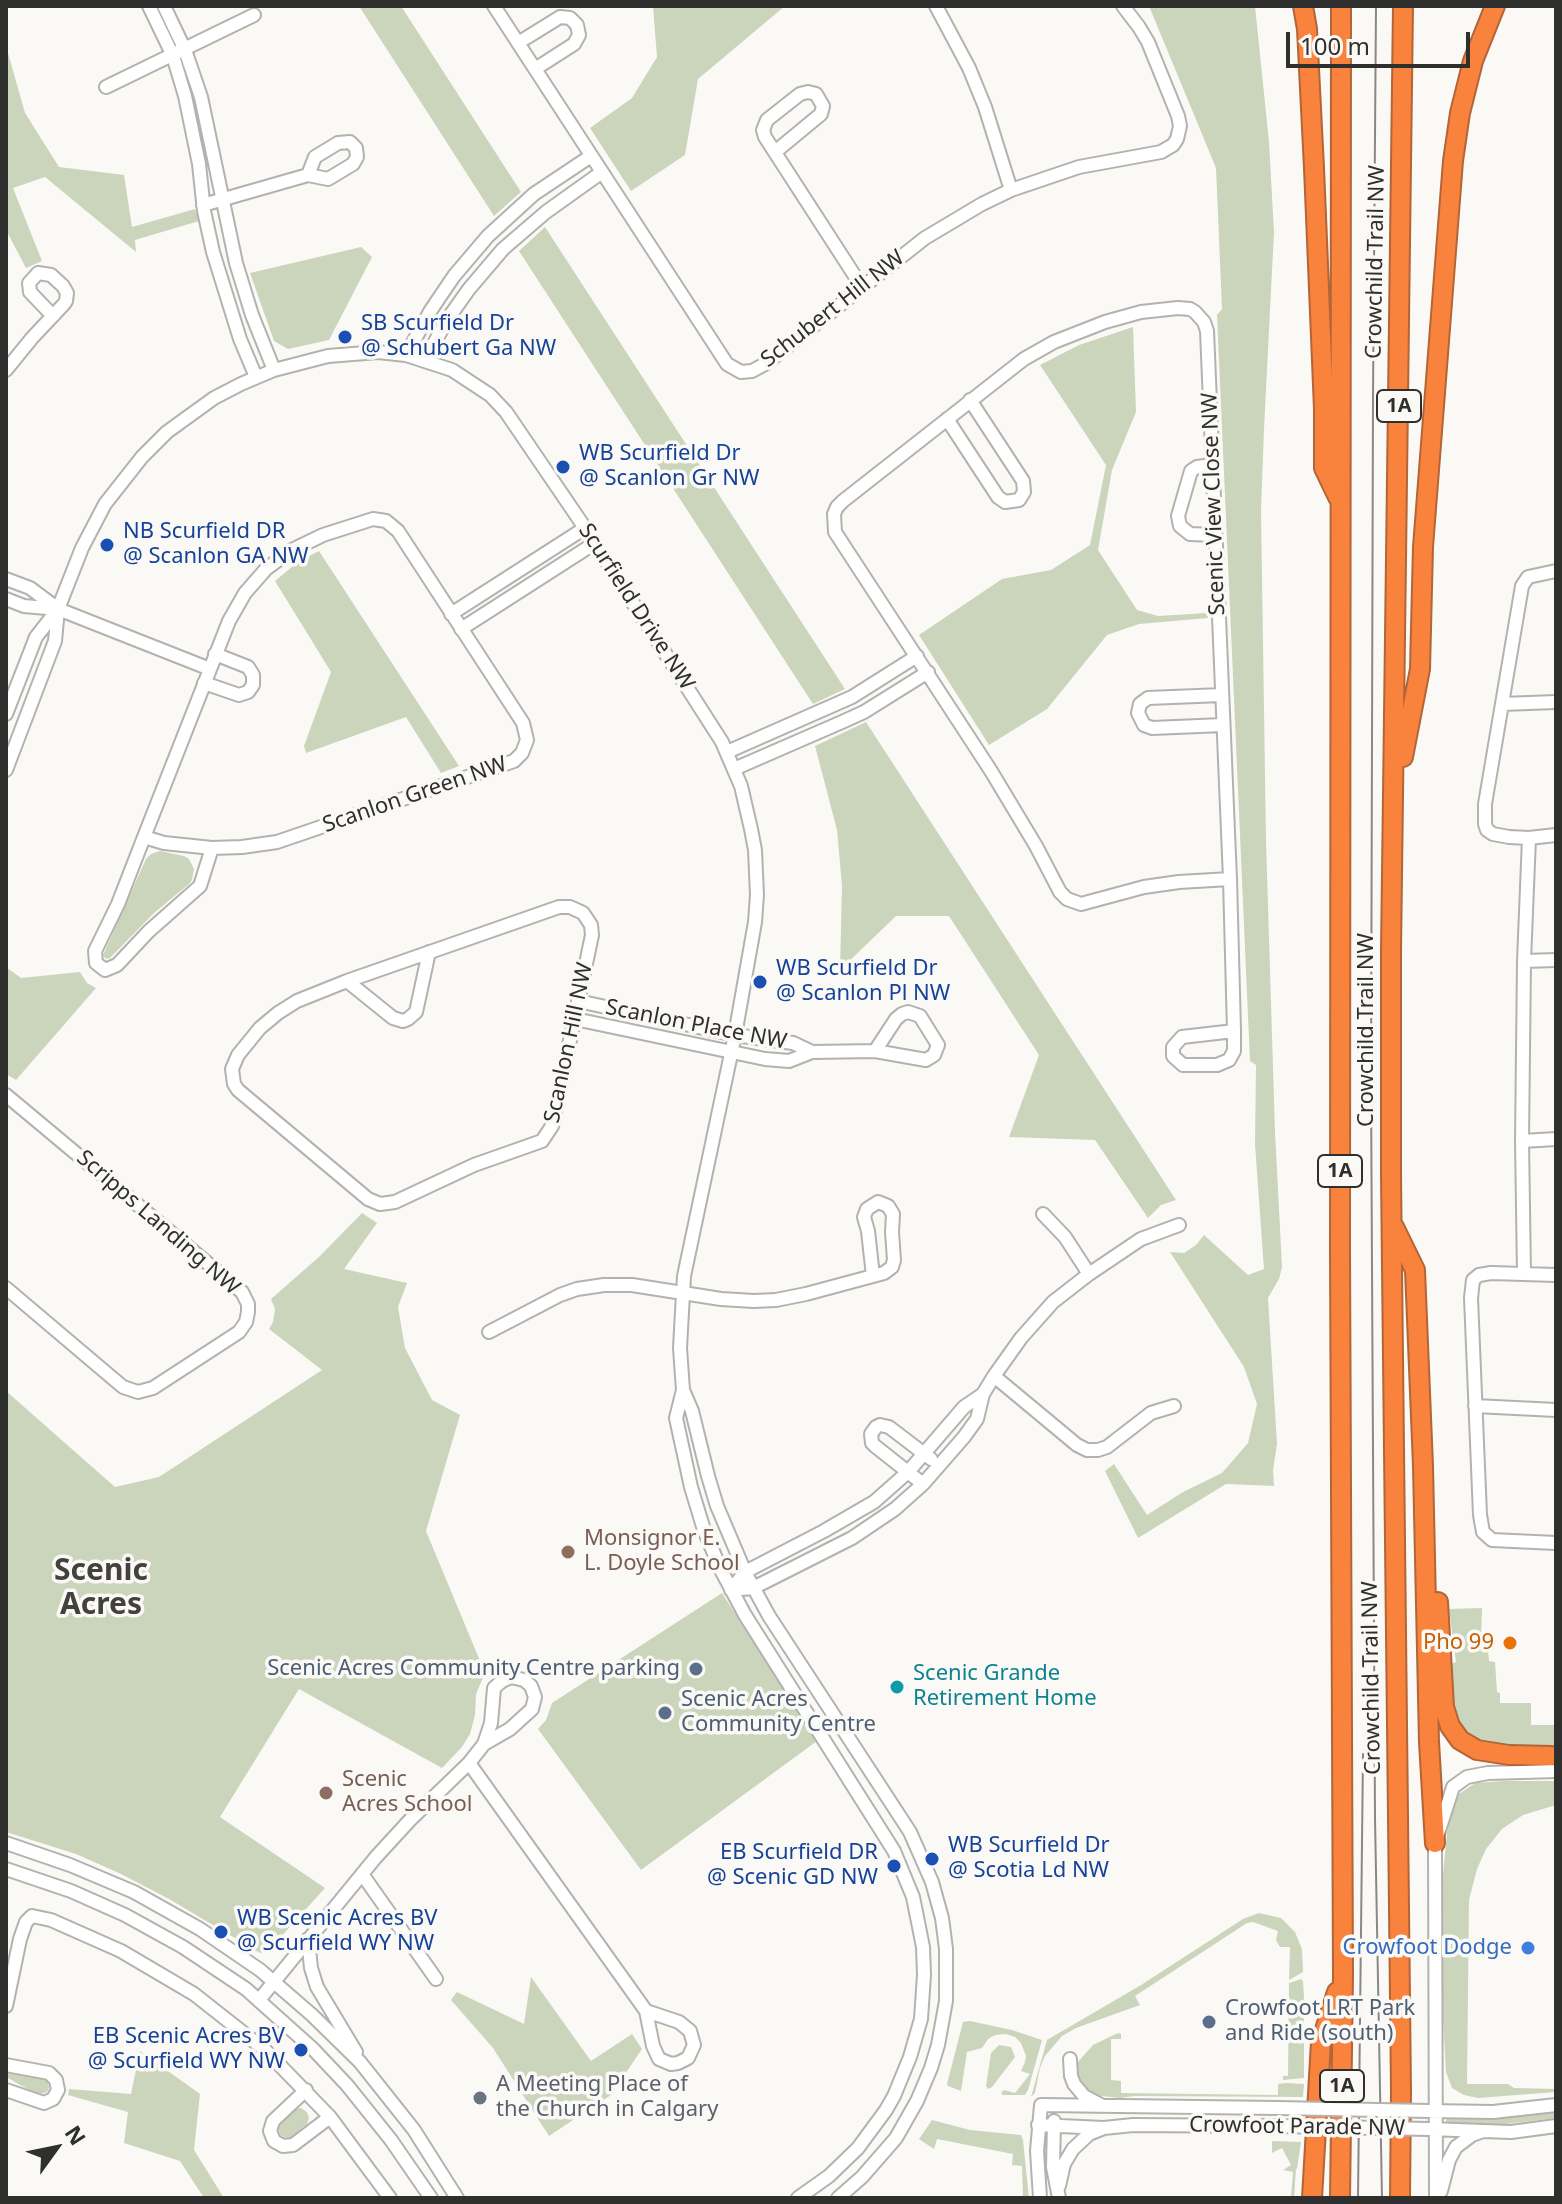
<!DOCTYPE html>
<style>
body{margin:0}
#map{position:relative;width:1562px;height:2204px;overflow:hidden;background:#fbf9f5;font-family:"Noto Sans",sans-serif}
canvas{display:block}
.frame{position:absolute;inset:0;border:8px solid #2f2f2d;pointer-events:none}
.north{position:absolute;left:16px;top:2108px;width:80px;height:80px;-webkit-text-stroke:6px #fbf9f5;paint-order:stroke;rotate:57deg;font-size:22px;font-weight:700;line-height:32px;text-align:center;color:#2f2f2d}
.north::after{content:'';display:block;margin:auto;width:28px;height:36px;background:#2f2f2d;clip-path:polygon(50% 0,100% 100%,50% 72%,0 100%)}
.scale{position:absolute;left:1286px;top:32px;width:184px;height:36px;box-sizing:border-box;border:4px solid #2f2f2d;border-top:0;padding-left:10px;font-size:24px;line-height:28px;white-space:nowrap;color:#2f2f2d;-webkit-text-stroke:6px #fbf9f5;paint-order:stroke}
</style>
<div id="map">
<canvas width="1562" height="2204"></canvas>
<div class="frame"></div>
<div class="north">N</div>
<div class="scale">100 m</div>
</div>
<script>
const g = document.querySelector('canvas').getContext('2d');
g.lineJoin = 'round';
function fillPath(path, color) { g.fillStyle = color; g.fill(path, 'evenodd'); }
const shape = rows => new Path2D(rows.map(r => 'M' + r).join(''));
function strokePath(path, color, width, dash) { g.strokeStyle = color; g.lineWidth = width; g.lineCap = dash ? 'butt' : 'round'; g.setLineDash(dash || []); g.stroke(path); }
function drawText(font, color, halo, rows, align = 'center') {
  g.font = font + ' "Noto Sans",sans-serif'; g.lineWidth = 7; g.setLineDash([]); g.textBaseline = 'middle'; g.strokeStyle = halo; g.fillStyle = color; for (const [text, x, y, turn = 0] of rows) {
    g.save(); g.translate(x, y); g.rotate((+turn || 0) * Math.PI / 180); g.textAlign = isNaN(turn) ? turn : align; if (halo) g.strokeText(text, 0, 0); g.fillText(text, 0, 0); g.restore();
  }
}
fillPath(shape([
 [359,6,401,6,521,192,494,216],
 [653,6,785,6,698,79,685,155,631,191,590,128,632,98,657,57],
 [1149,6,1255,6,1269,142,1274,232,1264,429,1261,511,1266,841,1275,1132,1282,1267,1279,1279,1268,1298,1277,1444,1273,1470,1274,1486,1226,1484,1138,1538,1105,1471,1114,1464,1147,1515,1183,1492,1222,1473,1248,1443,1257,1404,1244,1367,1170,1252,1184,1253,1196,1245,1204,1235,1248,1275,1264,1269,1255,1144,1256,1065,1250,1061,1217,315,1222,309,1216,168],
 [6,53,8,53,25,113,59,167,124,175,132,227,195,209,199,221,135,240,136,252,45,177,13,188,42,261,26,268,6,230],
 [545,227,845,689,813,704,519,251],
 [361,247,372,257,329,340,288,349,274,341,250,273],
 [1133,327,1136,412,1112,470,1098,550,1137,610,1158,616,1207,613,1208,618,1139,624,1107,635,1047,709,989,745,919,635,1002,579,1051,570,1090,545,1106,465,1040,365,1079,345],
 [319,551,459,766,441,773,406,717,306,753,304,746,331,672,275,581,299,561],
 [866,722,1176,1200,1161,1205,1148,1218,1095,1140,1009,1137,1039,1055,949,916,896,916,840,970,842,886,837,830,815,746],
 [160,851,184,856,189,859,194,869,192,880,189,884,154,913,110,958,106,959,103,955,146,859,151,854],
 [6,967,21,978,80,972,87,983,96,988,16,1080,6,1074,8,1017,6,1016],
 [362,1213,377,1223,344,1269,407,1283,398,1307,405,1348,432,1400,460,1415,426,1531,485,1673,476,1694,475,1715,470,1734,462,1747,442,1768,299,1689,220,1817,325,1888,268,1951,260,1953,169,1899,121,1874,76,1854,6,1832,6,1391,115,1487,159,1477,322,1370,269,1329,273,1322,275,1309,271,1299,320,1256],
 [722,1593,817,1741,641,1870,538,1729,546,1720,552,1703],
 [1482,1608,1481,1639,1487,1640,1489,1661,1495,1662,1497,1692,1500,1693,1500,1703,1531,1703,1531,1725,1556,1725,1556,1750,1489,1747,1467,1736,1461,1728,1453,1701,1450,1664,1456,1662,1449,1609],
 [1503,1781,1556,1781,1556,1805,1523,1815,1502,1829,1486,1849,1477,1869,1469,1900,1467,2084,1508,2084,1514,2088,1556,2089,1556,2092,1478,2098,1464,2095,1452,2088,1446,2072,1442,1999,1443,1875,1447,1833,1453,1807,1459,1794,1475,1783],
 [1259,1913,1281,1918,1295,1932,1302,1949,1303,1972,1289,1980,1290,1947,1280,1947,1276,1940,1278,1931,1253,1922,1247,1923,1135,1996,1140,2005,1076,2028,1062,2036,1045,2056,1040,2068,1035,2093,1031,2097,1047,2040,1141,1985,1243,1919],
 [531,1977,591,2061,632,2034,642,2049,611,2095,549,2136,493,2048,451,2000,457,1992,524,2024],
 [1301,1979,1303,1981,1304,1998,1304,2078,1283,2080,1283,2076,1288,2076,1289,1983],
 [970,2021,1012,2030,1042,2040,1028,2090,1025,2095,1003,2095,1001,2093,1004,2090,1015,2093,1030,2074,1021,2071,1025,2062,1026,2056,1021,2043,1015,2037,1006,2034,995,2035,988,2039,982,2048,967,2052,961,2091,948,2086,947,2084,963,2022],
 [1118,2033,1121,2034,1121,2039,1111,2039,1111,2080,1121,2081,1121,2093,1278,2095,1278,2084,1287,2083,1304,2084,1303,2097,1134,2096,1120,2098,1093,2095,1080,2083,1077,2074,1078,2062,1093,2045],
 [999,2045,1011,2047,1015,2057,992,2087,988,2089,986,2086,991,2053],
 [140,2051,200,2094,194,2150,224,2198,204,2198,180,2161,124,2143,128,2112,68,2095,69,2089,131,2094],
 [7,2073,43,2079,48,2082,49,2088,47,2092,38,2095,8,2078,6,2076],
 [301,2108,307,2112,309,2118,307,2124,289,2138,281,2136,279,2132,279,2124,295,2109],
 [1556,2112,1556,2118,1505,2124,1448,2125,1445,2122,1448,2118,1488,2118],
 [932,2120,970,2130,1021,2135,1023,2140,1029,2198,1023,2198,1022,2166,1012,2165,1013,2154,937,2139,934,2149,919,2139],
 [1272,2141,1301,2142,1297,2169,1296,2169,1294,2198,1291,2198,1293,2172,1283,2170,1291,2165,1282,2148,1272,2153]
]), '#cbd5bb');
const minor = shape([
 [149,6,173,56,185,96,199,164,204,211,213,252,240,339,256,377],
 [164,6,185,50,201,97,236,263,252,315,274,370],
 [494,6,727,364,741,372,752,371,765,364,925,238,982,204,1011,190,985,107,969,68,936,6],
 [518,43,560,17,570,18,577,25,579,35,574,44,535,69],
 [106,87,254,15],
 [775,152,821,114,823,106,816,94,808,92,800,94,767,120,763,130,765,137,862,287],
 [1011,190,1079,167,1161,152,1173,145,1177,139,1180,126,1178,116,1148,42,1139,27,1123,6],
 [203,205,308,175,328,179,353,164,357,157,356,148,350,142,338,143,315,157,308,175],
 [1178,308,1190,309,1195,312,1204,322,1207,331,1230,879,1179,882,1144,887,1081,904,1067,899,1060,892,1036,846,991,771,835,532,834,514,837,507,843,501,1024,359,1054,342,1105,322,1141,312,1178,308],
 [406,355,431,310,454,276,488,236,534,194,591,156],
 [425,360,447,320,469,289,503,249,546,212,602,172],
 [6,370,32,338,64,304,66,301,67,293,63,286,51,275,38,273,29,283,30,292,53,316],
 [947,419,998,497,1005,502,1019,500,1024,492,1023,481,970,400],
 [1212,465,1197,467,1191,471,1178,516,1180,526,1190,534,1215,535],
 [373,519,386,521,398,531,523,723,527,740,522,753,514,761,277,842,242,847,212,848,164,843,144,837,229,621,245,593,266,569,290,551,323,535,373,519],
 [1556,571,1528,577,1522,586,1485,804,1485,824,1487,830,1493,834,1509,837,1529,838,1556,835],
 [6,579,30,588,58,609,210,669],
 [6,599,24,606,58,609],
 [451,614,585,528],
 [461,629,595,543],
 [204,683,239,695,248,692,253,685,253,675,248,667,215,654],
 [1222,695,1148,698,1140,704,1138,713,1144,725,1152,728,1223,725],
 [1502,704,1556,702],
 [6,714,36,637,58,609,82,548,105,504,142,457,167,432,214,398,241,384,274,370,328,356,378,352,406,355,452,370,490,395,506,412,585,528,722,742,741,786,751,829,755,850,757,895,755,922,735,1035,684,1276,680,1348,683,1390,676,1418,691,1487,704,1530,721,1570,745,1615,894,1851,913,1897,923,1947,924,1975,921,2019,910,2057,894,2096,886,2110,858,2148,829,2176,798,2198],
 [727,752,852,697,917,656],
 [734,769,842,722,864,712,928,672],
 [6,770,55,641,58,609],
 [144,837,118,904,95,951,96,963,105,970,117,965,149,931,200,886,212,848],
 [1230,879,1234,1031,1234,1051,1229,1060,1217,1065,1183,1065,1173,1056,1173,1047,1182,1037,1234,1031],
 [559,907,570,907,583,913,591,925,592,935,552,1126,542,1141,474,1165,395,1202,380,1204,368,1199,238,1090,234,1084,232,1069,238,1055,260,1028,278,1013,297,1001,347,981,559,907],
 [1524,961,1556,960],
 [347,981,393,1018,403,1021,408,1019,416,1012,429,952],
 [578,1001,735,1035,793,1043,812,1052],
 [575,1019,765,1059,789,1061,812,1052,875,1051,926,1060,934,1055,938,1045,920,1016,908,1012,902,1014,896,1019,875,1051],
 [6,1095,242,1292,248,1304,248,1312,246,1322,239,1332,153,1388,138,1392,123,1387,6,1288],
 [1522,1141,1556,1139],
 [1043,1214,1065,1237,1089,1274],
 [1524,1274,1522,1141,1524,961,1529,838],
 [1556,1275,1491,1273,1479,1275,1473,1280,1471,1298,1480,1515,1483,1532,1492,1540,1556,1543],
 [489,1332,560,1295,577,1289,604,1285,632,1285,721,1299,754,1301,776,1300,806,1294,873,1276,884,1273,892,1267,894,1260,892,1232,893,1214,888,1206,878,1202,867,1209,864,1217,868,1231,873,1276],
 [994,1376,1077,1445,1087,1450,1098,1450,1107,1447,1151,1413,1174,1406],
 [683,1390,692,1411,708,1476,717,1506,745,1572,769,1616,910,1832,932,1882,942,1918,946,1949,946,2001,938,2045,931,2068,917,2101,896,2138,862,2177,838,2198],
 [1475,1406,1556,1410],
 [923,1484,875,1446,872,1443,871,1434,876,1427,880,1425,889,1427,931,1459],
 [731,1590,753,1588,852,1538,895,1509,923,1484,964,1437,977,1419,983,1394,994,1376,1021,1338,1053,1302,1089,1274,1141,1239,1179,1225],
 [731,1590,745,1572,824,1531,874,1502,908,1472,964,1407,983,1394],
 [511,1677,524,1680,531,1686,535,1697,532,1709,510,1729,484,1744,491,1723,494,1688,502,1681,511,1677],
 [469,1763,646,2011],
 [6,1843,70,1865,134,1892,200,1929,260,1970,312,2015,360,2062,414,2130,457,2198],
 [6,1869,71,1891,125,1915,183,1947,246,1989,313,2049,347,2085,391,2140,431,2198],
 [362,1874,436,1979],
 [308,1939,311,1968,317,1987,356,2052],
 [259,2000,376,1857,410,1820,469,1763,484,1744],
 [6,2006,20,1939,26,1922,32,1916,51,1920,121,1951,194,1994,265,2050,330,2117,390,2198],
 [646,2011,679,2022,690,2031,694,2045,688,2058,678,2063,671,2064,659,2059,653,2046,646,2011],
 [1070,2059,1071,2076,1074,2084,1084,2096,1101,2105],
 [6,2065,49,2073,56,2080,58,2090,53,2099,44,2103,6,2090],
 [306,2090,273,2121,270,2131,274,2141,283,2146,293,2145,330,2117],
 [1429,2111,1493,2112,1556,2105],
 [1054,2121,1053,2167,1059,2198],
 [1038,2125,1104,2128,1133,2125,1276,2126],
 [1429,2129,1511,2132,1556,2126],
 [1059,2186,1064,2164,1073,2149,1089,2134,1104,2128],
 [1441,2191,1449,2160,1456,2147,1472,2135,1483,2131],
 [1040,2198,1037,2151,1041,2105,1277,2108],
 [1436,2198,1435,1843,1453,1787,1467,1777,1488,1773,1556,1771]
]);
const highway = shape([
 [1303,6,1307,29,1314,168,1324,409,1324,468,1338,497],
 [1403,757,1420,669,1423,547,1453,161,1460,113,1473,61,1495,6],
 [1394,1227,1415,1270,1423,1466,1429,1742,1435,1843],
 [1438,1602,1444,1707,1450,1726,1460,1740,1477,1750,1509,1755,1551,1756],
 [1312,2198,1321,2042,1337,1992],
 [1340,2198,1343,1975,1340,1248,1341,6],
 [1400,2198,1401,2091,1391,1174,1391,952,1403,6]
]);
strokePath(minor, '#b4b2ae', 16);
strokePath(highway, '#b26537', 22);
strokePath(minor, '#fff', 12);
strokePath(highway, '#f9823d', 18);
strokePath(shape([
 [1376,6,1373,396,1371,1084,1375,1818,1382,2198],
 [1358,2198,1363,1754]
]), '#898886', 2);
const minorBridge = shape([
 [1277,2108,1429,2111],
 [1276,2126,1429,2129]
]);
strokePath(minorBridge, '#b4b2ae', 16, []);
strokePath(minorBridge, '#fff', 12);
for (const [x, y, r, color] of [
 [345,337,8,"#1a4fb4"],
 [563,467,8,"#1a4fb4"],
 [107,545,8,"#1a4fb4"],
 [760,982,8,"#1a4fb4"],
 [568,1552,8,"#8d6e63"],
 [1510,1643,8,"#e8710a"],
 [696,1669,8,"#5c6f8a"],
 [897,1687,8,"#0f9aa8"],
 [665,1713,8,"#5c6f8a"],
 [326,1793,8,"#8d6e63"],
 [932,1859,8,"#1a4fb4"],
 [894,1866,8,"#1a4fb4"],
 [221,1932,8,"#1a4fb4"],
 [1528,1948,8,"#3f7fe0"],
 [1209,2022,8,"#5c6f8a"],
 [301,2050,8,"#1a4fb4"],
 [480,2098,8,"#6b7280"]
]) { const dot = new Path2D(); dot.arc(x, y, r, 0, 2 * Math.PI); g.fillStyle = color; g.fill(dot); strokePath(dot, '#fbf9f5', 3); }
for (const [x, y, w] of [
 [1399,406,44],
 [1340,1171,44],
 [1342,2086,44]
]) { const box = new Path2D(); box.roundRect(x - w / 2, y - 16, w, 32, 6); g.fillStyle = '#fbf9f5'; g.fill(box); strokePath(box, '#2f2f2d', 2); }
drawText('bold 20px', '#2f2f2d', null, [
 ["1A",1399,406],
 ["1A",1340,1171],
 ["1A",1342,2086]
]);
drawText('22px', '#2f2f2d', '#fbf9f5', [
 ["Crowchild Trail NW",1376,262,-89],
 ["Schubert Hill NW",833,309,-38],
 ["Scenic View Close NW",1214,504,-92],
 ["Scurfield Drive NW",636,607,57],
 ["Scanlon Green NW",415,795,-19],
 ["Scanlon Place NW",696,1025,11],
 ["Crowchild Trail NW",1367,1030,-90],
 ["Scanlon Hill NW",569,1043,-78],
 ["Scripps Landing NW",158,1223,41],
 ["Crowchild Trail NW",1372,1678,-91],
 ["Crowfoot Parade NW",1297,2127,1]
]);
drawText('22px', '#164399', '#fbf9f5', [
 ["SB Scurfield Dr",361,324],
 ["@ Schubert Ga NW",361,349],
 ["WB Scurfield Dr",579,454],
 ["@ Scanlon Gr NW",579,479],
 ["NB Scurfield DR",123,532],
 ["@ Scanlon GA NW",123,557],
 ["WB Scurfield Dr",776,969],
 ["@ Scanlon Pl NW",776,994],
 ["WB Scurfield Dr",948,1846],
 ["@ Scotia Ld NW",948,1871],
 ["EB Scurfield DR",878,1853,"right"],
 ["@ Scenic GD NW",878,1878,"right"],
 ["WB Scenic Acres BV",237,1919],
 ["@ Scurfield WY NW",237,1944],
 ["EB Scenic Acres BV",285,2037,"right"],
 ["@ Scurfield WY NW",285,2062,"right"]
], 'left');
drawText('22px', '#785e54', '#fbf9f5', [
 ["Monsignor E.",584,1539],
 ["L. Doyle School",584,1564],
 ["Scenic",342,1780],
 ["Acres School",342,1805]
], 'left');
drawText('22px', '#c56008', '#fbf9f5', [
 ["Pho 99",1494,1643]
], 'right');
drawText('22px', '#4e5e75', '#fbf9f5', [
 ["Scenic Acres Community Centre parking",680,1669,"right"],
 ["Scenic Acres",681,1700],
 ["Community Centre",681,1725],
 ["Crowfoot LRT Park",1225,2009],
 ["and Ride (south)",1225,2034]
], 'left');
drawText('22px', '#0d838f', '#fbf9f5', [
 ["Scenic Grande",913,1674],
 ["Retirement Home",913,1699]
], 'left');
drawText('22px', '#366cbe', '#fbf9f5', [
 ["Crowfoot Dodge",1512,1948]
], 'right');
drawText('22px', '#5b616d', '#fbf9f5', [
 ["A Meeting Place of",496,2085],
 ["the Church in Calgary",496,2110]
], 'left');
drawText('bold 30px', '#42413e', '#fbf9f5', [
 ["Scenic",101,1571],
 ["Acres",101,1605]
]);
</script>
